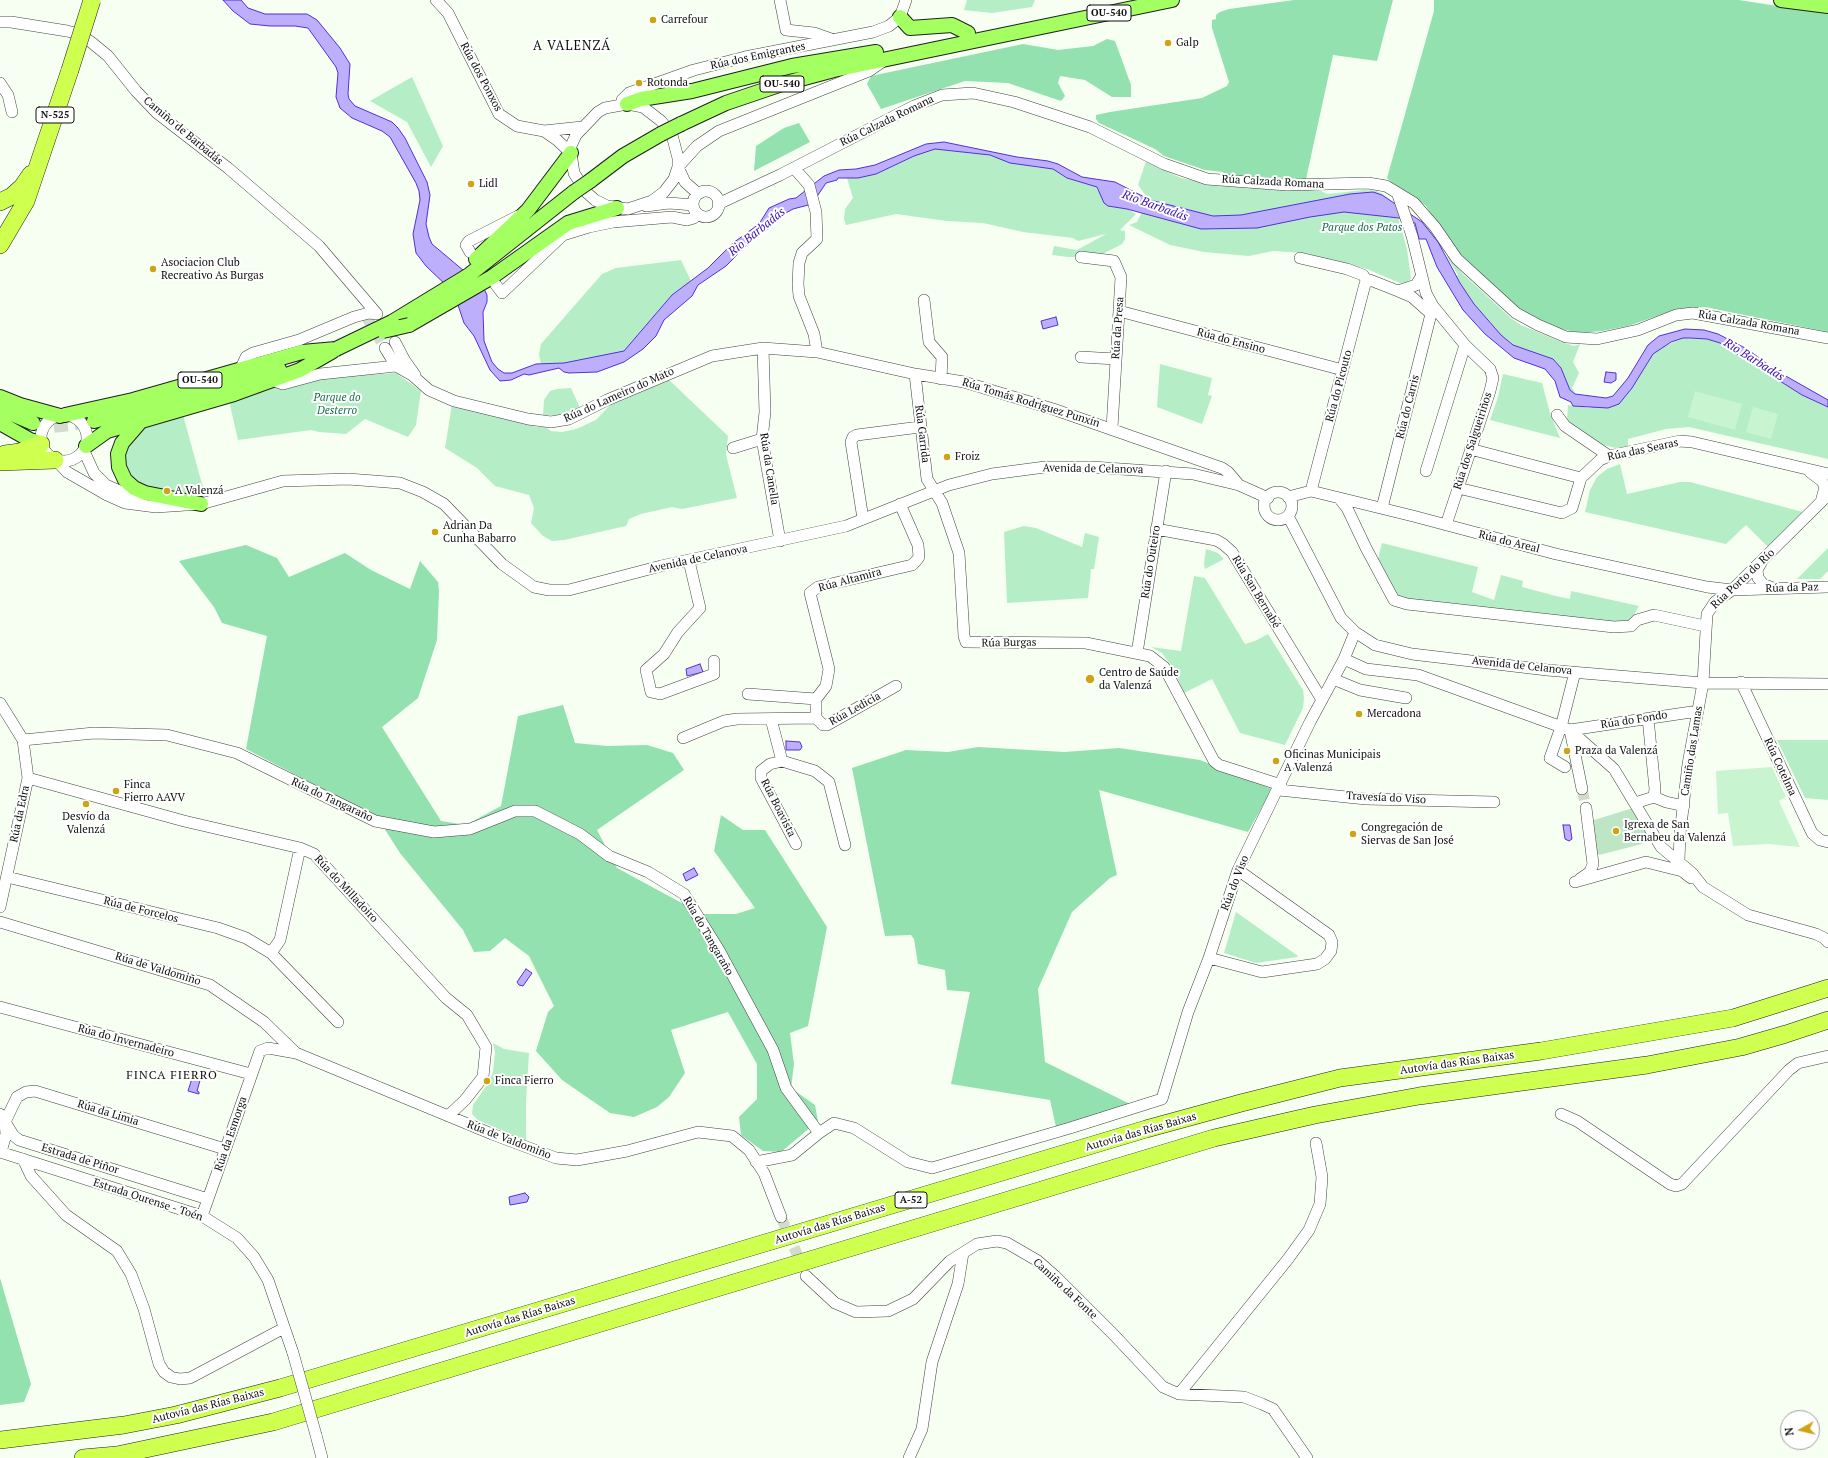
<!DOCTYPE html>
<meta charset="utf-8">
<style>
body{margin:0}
#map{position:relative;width:1828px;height:1458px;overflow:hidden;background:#f6fff1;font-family:"PT Serif",serif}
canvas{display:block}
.north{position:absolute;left:1780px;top:1410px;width:40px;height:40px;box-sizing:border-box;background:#fff;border:1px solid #9f9f9f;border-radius:50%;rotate:262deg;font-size:11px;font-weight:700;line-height:16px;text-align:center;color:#0f0f0f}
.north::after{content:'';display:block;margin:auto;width:14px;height:18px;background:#cea417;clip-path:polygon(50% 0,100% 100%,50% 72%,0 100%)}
</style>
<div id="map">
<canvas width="1828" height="1458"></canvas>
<div class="north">N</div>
</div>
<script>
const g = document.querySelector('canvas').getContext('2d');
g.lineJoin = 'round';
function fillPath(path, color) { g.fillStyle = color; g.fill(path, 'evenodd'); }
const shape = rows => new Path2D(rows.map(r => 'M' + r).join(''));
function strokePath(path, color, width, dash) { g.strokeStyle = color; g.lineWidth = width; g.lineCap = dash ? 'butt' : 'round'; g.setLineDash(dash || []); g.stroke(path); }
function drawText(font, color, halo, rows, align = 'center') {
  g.font = font + ' "PT Serif",serif'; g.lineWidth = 4; g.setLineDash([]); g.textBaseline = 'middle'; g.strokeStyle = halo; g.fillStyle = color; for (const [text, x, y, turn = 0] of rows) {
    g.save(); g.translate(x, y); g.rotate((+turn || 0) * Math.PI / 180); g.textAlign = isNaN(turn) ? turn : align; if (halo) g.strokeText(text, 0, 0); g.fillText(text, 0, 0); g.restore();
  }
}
fillPath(shape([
 [967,0,1035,0,1032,7,992,13,964,10],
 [412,77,443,146,431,167,407,122,370,101],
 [935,149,990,155,1035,167,1053,169,1067,178,1097,187,1108,206,1127,209,1136,214,1120,230,1125,231,1125,239,1122,244,1097,257,1068,257,1052,255,1054,246,1077,250,1106,234,1078,241,1073,238,1023,232,983,223,947,221,896,214,846,225,844,219,845,209,853,198,847,178,876,174,914,156],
 [1147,158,1158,165,1159,168,1181,178,1215,185,1321,191,1327,194,1365,190,1377,191,1384,195,1394,203,1407,249,1411,279,1406,282,1400,283,1367,269,1305,253,1273,251,1249,256,1204,252,1170,245,1129,225,1137,222,1141,214,1147,197,1138,185],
 [1448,256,1463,274,1512,319,1521,325,1559,341,1574,346,1580,344,1573,362,1579,373,1572,388,1576,394,1570,390,1561,368,1553,359,1513,345,1501,335,1474,304,1460,283,1456,276,1458,275,1447,257],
 [681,260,691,281,672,295,624,351,564,363,541,364,539,355,541,344,602,274,616,268],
 [1683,338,1707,339,1720,343,1802,395,1828,407,1828,459,1689,427,1666,429,1628,439,1628,447,1616,448,1603,445,1567,421,1568,405,1590,408,1632,388,1653,354,1662,347],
 [1160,364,1212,378,1208,395,1212,396,1202,424,1157,407],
 [396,373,421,391,416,425,408,437,365,419,346,434,319,432,311,430,238,440,229,401,264,386,296,385,333,377],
 [1503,374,1542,383,1550,413,1560,438,1490,420,1498,397],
 [668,379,728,436,726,455,737,498,682,509,672,507,641,514,629,519,626,526,564,540,552,541,543,536,531,523,534,508,529,495,495,486,477,468,445,448,452,404,537,427,545,427,551,431,562,432,576,429,596,420,610,405],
 [571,388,580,408,557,415,543,415,544,400,550,391,557,389],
 [183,415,202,484,208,493,179,493,153,488,138,482,127,472,123,456,135,430],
 [1620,464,1627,494,1680,482,1690,482,1803,512,1768,547,1746,525,1726,544,1585,512,1590,490,1597,477,1607,469],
 [1024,526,1036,528,1082,547,1085,533,1099,537,1094,569,1091,569,1088,598,1007,603,1004,532],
 [1382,543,1478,567,1472,592,1494,600,1501,575,1523,581,1522,587,1556,596,1570,599,1571,591,1639,606,1629,624,1394,600,1376,567],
 [1828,548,1828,571,1820,579,1797,579],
 [1206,549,1218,553,1224,559,1205,569,1204,564],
 [1194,576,1205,578,1245,644,1255,641,1268,634,1303,690,1304,698,1303,708,1285,745,1240,733,1212,679,1184,693,1173,668,1162,653,1151,647,1181,651],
 [1777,740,1828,740,1828,800,1805,798],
 [1236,912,1298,956,1297,957,1256,963,1224,953],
 [493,1043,504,1049,529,1053,526,1102,526,1141,478,1120,472,1114,473,1105,487,1085,493,1072,495,1052]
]), '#b5eec6');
fillPath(shape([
 [1294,0,1393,0,1377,61,1333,55,1306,179,1227,175,1223,172,1205,170,1164,156,1155,149,1099,123,1096,119,1096,115,1110,112,1202,98,1227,86,1229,82,1212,28,1212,20,1216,19,1216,15,1220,12,1229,9],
 [1434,0,1739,0,1828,14,1828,332,1705,307,1694,308,1669,312,1628,326,1602,331,1579,333,1549,326,1519,310,1453,247,1426,206,1412,195,1401,191,1387,178,1434,11],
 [1107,39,1115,41,1131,85,1131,97,1112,97,1085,80,1060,76,1058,83,1065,96,1061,101,1008,83,965,81,881,109,867,84,871,76,1023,44,1058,50,1093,46],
 [799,123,810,142,754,171,756,146,784,128],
 [246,545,277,558,289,577,345,553,371,570,410,589,420,561,438,582,439,591,437,640,418,698,382,727,441,821,466,825,501,806,518,716,563,705,575,743,607,746,647,745,673,753,684,770,597,830,617,868,702,914,736,914,755,908,714,851,721,815,743,830,765,830,827,927,808,1026,790,1033,794,1064,791,1088,815,1105,818,1121,781,1152,763,1151,741,1135,739,1117,757,1099,757,1064,728,1012,671,1030,685,1073,669,1097,657,1107,634,1117,610,1113,562,1080,536,1051,548,1012,554,1006,529,956,505,938,490,951,474,952,463,930,400,853,377,817,246,749,267,636,222,623,214,607,179,561],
 [978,747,1064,752,1119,748,1200,760,1272,789,1248,832,1099,790,1117,875,1110,878,1072,912,1038,989,1045,1062,1132,1105,1056,1127,1050,1100,951,1084,970,992,947,990,945,970,918,964,914,939,911,935,885,936,852,768,906,750,948,752],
 [0,1278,31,1384,24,1402,0,1405]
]), '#93e1af');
fillPath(shape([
 [1633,808,1650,837,1642,840,1642,844,1599,855,1597,852,1591,821]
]), '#bee5c4');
fillPath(shape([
 [1695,391,1742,404,1735,430,1688,417],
 [1753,407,1778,414,1771,439,1746,432],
 [1772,767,1786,797,1779,801,1800,847,1768,844,1733,846,1728,813,1718,814,1716,771]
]), '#c8f4cf');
const water = shape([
 [223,0,241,0,248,8,265,14,307,14,317,20,340,48,350,64,348,94,349,99,355,106,392,122,398,128,405,138,427,182,430,195,426,224,429,237,432,244,483,287,487,295,487,302,483,312,484,341,492,362,498,369,504,373,512,373,536,364,564,363,624,351,672,295,708,268,733,243,759,224,769,208,789,199,796,198,824,176,839,170,856,169,875,165,926,144,944,142,1017,157,1048,161,1058,164,1082,177,1115,182,1150,200,1213,216,1241,215,1350,194,1373,192,1382,195,1422,222,1438,242,1460,283,1474,304,1501,335,1513,345,1553,359,1561,368,1570,390,1575,394,1606,398,1613,396,1628,378,1648,345,1659,336,1685,329,1704,330,1718,334,1747,349,1777,371,1828,400,1828,407,1802,395,1720,343,1707,339,1690,338,1683,338,1671,342,1653,354,1632,388,1619,404,1608,408,1573,406,1571,402,1560,397,1555,381,1545,369,1514,358,1485,334,1463,310,1437,267,1426,239,1419,239,1415,223,1399,218,1344,212,1310,217,1257,228,1201,229,1127,209,1108,206,1104,203,1097,187,1067,178,1053,169,1010,163,990,155,935,149,914,156,876,174,858,178,838,178,837,180,826,183,812,204,793,209,784,214,773,225,752,240,726,266,698,285,692,296,664,320,656,336,643,349,624,362,597,372,569,373,564,372,559,368,529,375,524,374,511,380,500,381,490,370,474,336,464,323,458,305,450,289,426,266,416,253,413,234,420,200,419,191,416,183,390,137,382,131,352,118,340,108,336,97,338,73,336,67,308,28,295,26,270,26,250,24,233,11,223,0],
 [1056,317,1058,325,1043,329,1041,321,1056,317],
 [1606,372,1616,373,1616,380,1611,383,1604,382,1606,372],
 [700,664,703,672,687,676,686,669,700,664],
 [786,741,800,742,802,747,800,750,786,750,786,741],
 [1563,825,1570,825,1572,839,1569,841,1565,839,1563,825],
 [694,868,698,875,686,881,683,874,694,868],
 [526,969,532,973,523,986,519,985,517,982,526,969],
 [193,1075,201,1077,197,1091,199,1092,199,1094,188,1091,193,1075],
 [525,1193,529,1197,527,1202,510,1205,509,1197,525,1193]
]);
fillPath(water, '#beaffc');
strokePath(water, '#542edb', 1);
strokePath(shape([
 [367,318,385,348],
 [1582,789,1586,808],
 [781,1217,803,1268]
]), '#d3dbcf', 11, [11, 5.5]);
strokePath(shape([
 [33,423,53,426,94,421]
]), '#d3dbcf', 14, [14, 7]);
const minor = shape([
 [436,0,448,13,499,114,517,126,544,131,582,127],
 [780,0,786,30,814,33,831,39],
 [0,22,11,22,67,31,79,34,91,42,108,56,136,91,157,113,228,168,319,246,377,314],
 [0,83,8,95,12,112],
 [622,104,622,100,629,93,694,70,745,57,873,32,889,26,900,17,906,0],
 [627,104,643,107,661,121,672,135,678,158,678,167,674,179,664,192,652,201,628,209,607,206,595,200,586,192,574,173,571,153,571,146,576,135,598,112,605,108,627,104],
 [544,131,557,140,571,153],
 [794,168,809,185,816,212,817,239,802,253,799,263,798,284,799,296,814,334,817,352],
 '693 204a13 13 0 1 1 26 0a13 13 0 1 1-26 0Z',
 [700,193,695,191,685,182,678,167,697,146,719,131,869,71,882,62],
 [1398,195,1412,236,1426,293,1433,306,1465,345,1490,369,1493,378,1490,391,1446,525],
 [718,204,780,175,914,106,942,95,973,93,1014,102,1090,127,1164,164,1207,179,1287,185,1368,183,1386,186,1414,203,1435,227,1457,259,1516,313,1538,325,1566,337,1597,339,1638,330,1676,315,1693,313,1828,338],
 [646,206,669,203,693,205],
 [470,252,466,245,469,241,518,216],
 [1081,257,1114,261,1121,277,1112,428],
 [1300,258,1347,269,1363,275,1367,281],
 [496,285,502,293,563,235,589,227,613,222,672,217,687,220,694,218,697,214],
 [1398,291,1412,297,1430,313],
 [924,300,929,342,942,357,941,379],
 [1119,311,1343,370],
 [395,342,405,361,415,375],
 [385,348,396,366,412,375,429,390,454,401,528,419,551,422,569,419,607,400,712,356,763,348,817,352,915,374,964,382,1053,409,1222,468,1228,472,1239,485],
 [763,348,765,412,762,439,780,541],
 [1081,357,1116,359],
 [241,368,246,357,253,353,299,340,354,317,369,313,377,314],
 [915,374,927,479,942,503,959,553,964,636,966,642,1086,643,1150,656,1164,667,1214,761,1219,765,1281,785],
 [277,382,283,384,320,374,396,366],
 [1557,415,1565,426,1609,456],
 '41 438a23 23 0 1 1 46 0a23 23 0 1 1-46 0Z',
 [733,448,762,439],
 [1470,449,1581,478,1600,460,1609,456,1680,441,1692,442,1828,474],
 [84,451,94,473,106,485,142,501],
 [56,460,67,472,107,495,125,503,156,507,201,504,283,481,348,479,400,483,423,492,444,504,502,564,534,587,549,590,569,590,661,566,846,526,949,485,992,474,1045,467,1092,467,1193,474,1239,485,1268,498],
 [1426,471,1465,345],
 [1810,472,1822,481,1825,487,1821,502],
 [1458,488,1562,513,1572,508,1581,478],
 [1311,491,1365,284,1370,280,1398,291,1416,285,1421,277],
 '1264 506a14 14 0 1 1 28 0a14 14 0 1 1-28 0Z',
 [1288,497,1311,491,1413,516,1556,554,1707,587,1732,590,1828,587],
 [1339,498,1347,508,1366,548,1394,600,1407,604,1614,627,1631,626,1637,620,1654,615,1705,626],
 [1382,508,1433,306],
 [1288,516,1341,618,1355,632,1375,645,1412,654,1547,670,1703,683,1828,684],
 [863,519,851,442,853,437,857,435,920,427],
 [1156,529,1216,540,1223,544,1232,552,1322,700],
 [689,561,700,608,678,632,664,654,646,670,651,692,660,694,714,674,714,661],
 [1761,563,1757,570,1758,578,1763,584,1773,588],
 [1137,653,1166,471],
 [1344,659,1366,669,1418,675,1570,730,1614,769,1661,847,1692,873,1703,887,1748,915,1816,934,1824,938,1828,942],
 [1333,679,1360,690,1406,698],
 [1741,682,1812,833,1820,840,1828,842],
 [748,694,816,699],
 [0,703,23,740,28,778,0,907],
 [816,718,823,725,827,725,896,686],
 [771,719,782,761,815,771,829,782,845,845],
 [683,738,724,721,737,719,816,718,816,699,826,686,829,669,810,593,818,587,912,565,916,561,919,557,918,545,900,504],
 [23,740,94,733,167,735,237,753,375,821,434,832,470,829,515,811,535,811,580,834,609,856,648,872,684,894,720,952,773,1050,786,1088,819,1133],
 [782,761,770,764,761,771,761,778,796,844],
 [1565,767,1550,758,1561,727,1575,672],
 [28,778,184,821,300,848,314,854,446,998,467,1015,486,1047,483,1077,465,1100,448,1116],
 [1582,789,1570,730,1698,711],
 [1279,790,1366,799,1494,802],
 [1654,797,1666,802,1684,806],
 [1635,803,1654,797,1655,789,1648,718],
 [1679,860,1680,834,1688,764,1703,683,1707,614,1715,602,1732,590,1828,495],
 [7,877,218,928,246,938,271,953,338,1022],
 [1580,879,1590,872,1593,864,1586,808],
 [1575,882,1646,862,1682,871,1691,878],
 [0,922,210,985,264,1022,296,1053],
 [271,953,280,940,300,848],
 [1209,958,1262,972,1317,964,1325,959,1331,951,1332,942,1329,935,1238,870],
 [0,1007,251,1074],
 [0,1114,13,1135,19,1140,208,1199],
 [1561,1114,1577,1121,1670,1184,1676,1186,1682,1184,1789,1070,1798,1063,1828,1056],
 [5,1122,17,1097,26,1092,35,1091,225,1149],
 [0,1152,202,1216,237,1238,254,1257,268,1280,293,1353],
 [1,1152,6,1134,5,1122],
 [23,1159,31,1176,66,1215,117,1251,131,1274,144,1309,159,1364,164,1372,171,1377,180,1379,190,1378,284,1328],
 [756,1162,792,1155,819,1133,834,1123,854,1128,908,1162,932,1168,1070,1128,1162,1099,1188,1012,1209,958,1238,870,1310,722,1344,659,1355,632],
 [202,1216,260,1051,268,1048,296,1053,492,1134,556,1158,577,1160,627,1151,698,1132,732,1136,749,1150,764,1173,781,1217],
 [806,1276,835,1303,856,1312,888,1311,913,1299,950,1261,977,1244,997,1241,1007,1243,1038,1261,1055,1276,1114,1335,1163,1387,1179,1394,1244,1397,1262,1404,1273,1409,1307,1458],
 [1179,1394,1288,1259,1309,1230,1320,1204,1322,1177,1316,1143],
 [316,1435,322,1458],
 [909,1458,922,1429,932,1362,958,1284,963,1253]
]);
const major = shape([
 [1781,0,1828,6],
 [900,17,910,28,952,25,968,33],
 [627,104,641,99,692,91,792,66,876,52],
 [681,124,726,103,782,84,834,70,1172,0],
 [590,181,623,156,661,134],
 [476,259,528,210,571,153],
 [392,322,469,275,574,192],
 [409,325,492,277,568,223,617,208],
 [0,397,20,405,60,416],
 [0,409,33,423],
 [65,415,133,400,302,352,336,349],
 [94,421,279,369],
 [141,421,122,443,118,454,119,467,125,480,134,488,145,493,201,504],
 [0,423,30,440,41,443],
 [86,446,107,431,234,394,300,370,333,351]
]);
const highway = shape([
 [0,202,12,196,22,187,31,174],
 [0,245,26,201,70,70],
 [5,454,20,452,41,444],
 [0,462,55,460],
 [0,1440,124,1425,176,1415,280,1388,1146,1129,1241,1103,1340,1078,1541,1051,1733,1018,1828,988],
 [83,1458,117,1455,273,1422,1214,1138,1315,1115,1419,1096,1647,1065,1741,1047,1786,1034,1828,1020]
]);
strokePath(minor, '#424242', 12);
strokePath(major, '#202020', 16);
strokePath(highway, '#202020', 18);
strokePath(minor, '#fff', 11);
strokePath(major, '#a4ff61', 14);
strokePath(highway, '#cfff4f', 17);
const minorBridge = shape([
 [293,1353,316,1435]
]);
const majorBridge = shape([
 [661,134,681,124],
 [574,192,590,181],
 [383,331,409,325],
 [336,349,392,322]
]);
const highwayBridge = shape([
 [70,70,92,0]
]);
strokePath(minorBridge, '#424242', 12, []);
strokePath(majorBridge, '#202020', 16, []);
strokePath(highwayBridge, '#202020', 18, []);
strokePath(minorBridge, '#fff', 11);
strokePath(majorBridge, '#a4ff61', 14);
strokePath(highwayBridge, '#cfff4f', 17);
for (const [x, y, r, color] of [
 [653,20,4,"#cea417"],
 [1168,43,4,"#cea417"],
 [639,83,4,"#cea417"],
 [471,184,4,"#cea417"],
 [153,269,4,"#cea417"],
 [947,457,4,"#cea417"],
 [167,491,4,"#cea417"],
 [435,532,4,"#cea417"],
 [1090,679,5,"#cea417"],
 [1359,714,4,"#cea417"],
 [1567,751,4,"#cea417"],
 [1276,761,4,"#cea417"],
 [116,791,4,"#cea417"],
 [86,804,4,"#cea417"],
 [1616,831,4,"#cea417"],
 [1353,834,4,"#cea417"],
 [487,1081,4,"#cea417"]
]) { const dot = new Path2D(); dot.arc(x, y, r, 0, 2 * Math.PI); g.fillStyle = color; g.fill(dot); strokePath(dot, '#fff', 1.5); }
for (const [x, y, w] of [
 [1109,13,44],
 [782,84,44],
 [55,115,38],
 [200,380,44],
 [911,1200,32]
]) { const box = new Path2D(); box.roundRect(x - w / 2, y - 8, w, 16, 3); g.fillStyle = '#fff'; g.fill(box); strokePath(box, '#0f0f0f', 1); }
drawText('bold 10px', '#0f0f0f', null, [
 ["OU-540",1109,13],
 ["OU-540",782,84],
 ["N-525",55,115],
 ["OU-540",200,380],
 ["A-52",911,1200]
]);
drawText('11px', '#0f0f0f', '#fff', [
 ["Carrefour",661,20],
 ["Galp",1176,43],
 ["Rotonda",647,83],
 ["Lidl",479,184],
 ["Asociacion Club",161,263],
 ["Recreativo As Burgas",161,276],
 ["Froiz",955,457],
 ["A Valenzá",175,491],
 ["Adrian Da",443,526],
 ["Cunha Babarro",443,539],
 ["Centro de Saúde",1099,673],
 ["da Valenzá",1099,686],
 ["Mercadona",1367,714],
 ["Praza da Valenzá",1575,751],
 ["Oficinas Municipais",1284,755],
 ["A Valenzá",1284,768],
 ["Finca",124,785],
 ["Fierro AAVV",124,798],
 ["Desvío da",86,817,"center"],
 ["Valenzá",86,830,"center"],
 ["Igrexa de San",1624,825],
 ["Bernabeu da Valenzá",1624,838],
 ["Congregación de",1361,828],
 ["Siervas de San José",1361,841],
 ["Finca Fierro",495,1081]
], 'left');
drawText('11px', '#0f0f0f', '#fff', [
 ["Rúa dos Emigrantes",758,56,-12],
 ["Rúa dos Ponxos",481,77,62],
 ["Rúa Calzada Romana",887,121,-26],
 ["Camiño de Barbadás",183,131,40],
 ["Rúa Calzada Romana",1273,182,3],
 ["Rúa Calzada Romana",1749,323,10],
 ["Rúa da Presa",1118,328,-86],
 ["Rúa do Ensino",1231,341,15],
 ["Rúa do Picouto",1339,386,-75],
 ["Rúa do Lameiro do Mato",619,395,-24],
 ["Rúa Tomás Rodríguez Punxín",1031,403,17],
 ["Rúa do Carris",1408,407,-76],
 ["Rúa Garrida",922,434,83],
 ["Rúa dos Salgueiriños",1473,441,-72],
 ["Rúa das Searas",1643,450,-12],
 ["Rúa da Canella",769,469,81],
 ["Avenida de Celanova",1093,469,1],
 ["Rúa do Areal",1509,542,14],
 ["Avenida de Celanova",698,559,-12],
 ["Rúa do Outeiro",1151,562,-81],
 ["Rúa Porto do Río",1743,579,-43],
 ["Rúa Altamira",850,580,-15],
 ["Rúa da Paz",1792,588,-2],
 ["Rúa San Bernabé",1256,592,59],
 ["Rúa Burgas",1009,643,-1],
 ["Avenida de Celanova",1522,666,6],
 ["Rúa Ledicia",855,709,-29],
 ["Rúa do Fondo",1634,720,-9],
 ["Camiño das Lamas",1692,751,-81],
 ["Rúa Cotelma",1780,767,65],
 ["Travesía do Viso",1386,798,3],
 ["Rúa do Tangaraño",332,800,25],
 ["Rúa Boavista",778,808,63],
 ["Rúa da Edra",20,814,-78],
 ["Rúa do Viso",1235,883,-69],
 ["Rúa do Milladoiro",346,889,47],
 ["Rúa de Forcelos",141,910,14],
 ["Rúa do Tangaraño",708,936,60],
 ["Rúa de Valdomiño",158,969,17],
 ["Rúa do Invernadeiro",126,1041,15],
 ["Autovía das Rías Baixas",1457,1063,-8],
 ["Rúa da Limia",108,1113,17],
 ["Autovía das Rías Baixas",1141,1132,-16],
 ["Rúa da Esmorga",231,1134,-71],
 ["Rúa de Valdomiño",509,1140,21],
 ["Estrada de Piñor",80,1159,17],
 ["Estrada Ourense - Toén",148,1200,18],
 ["Autovía das Rías Baixas",830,1224,-17],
 ["Camiño da Fonte",1065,1289,43],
 ["Autovía das Rías Baixas",520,1317,-17],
 ["Autovía das Rías Baixas",208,1406,-14]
]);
drawText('italic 11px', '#176e4c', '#fff', [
 ["Parque dos Patos",1362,228],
 ["Parque do",337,398],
 ["Desterro",337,411]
]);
drawText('italic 12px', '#340aaf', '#fff', [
 ["Rio Barbadás",1155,206,20],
 ["Rio Barbadás",757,232,-39],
 ["Rio Barbadás",1754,360,32]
]);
g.letterSpacing = '1px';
drawText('12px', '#0f0f0f', '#fff', [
 ["FINCA FIERRO",172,1076]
]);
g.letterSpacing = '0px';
g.letterSpacing = '1px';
drawText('13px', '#0f0f0f', '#fff', [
 ["A VALENZÁ",572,46]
]);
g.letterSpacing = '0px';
</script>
